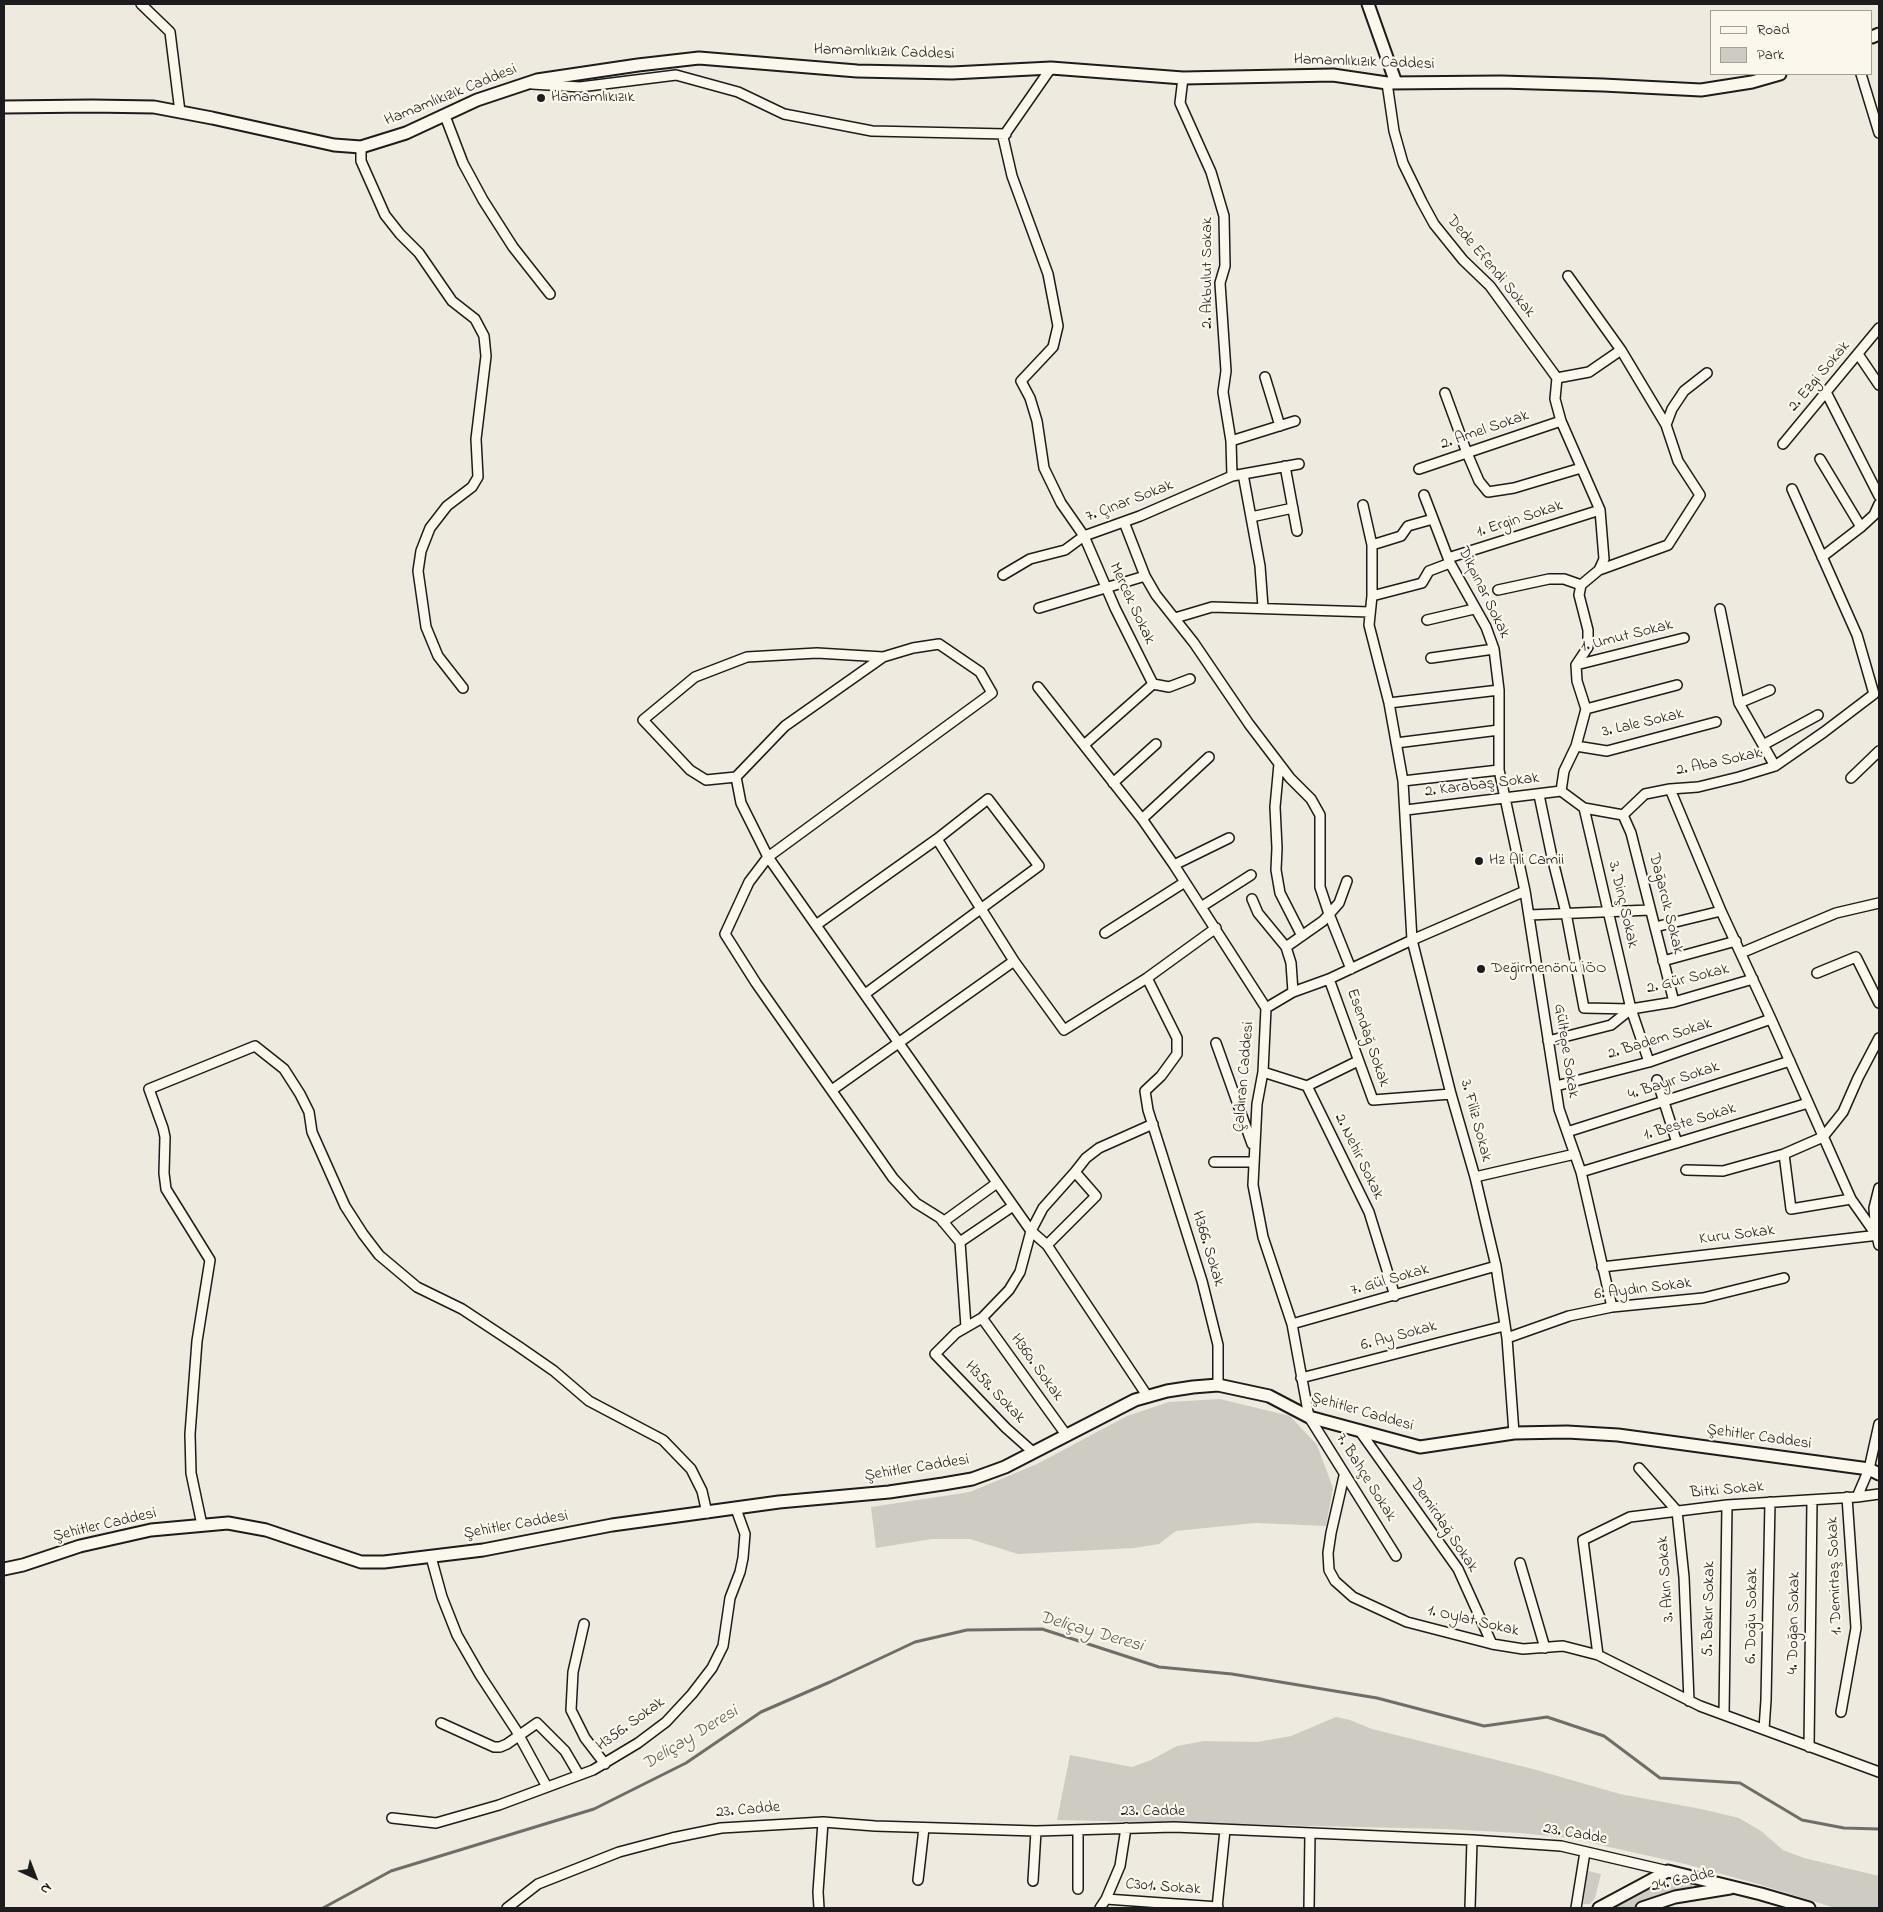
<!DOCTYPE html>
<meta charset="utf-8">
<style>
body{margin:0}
#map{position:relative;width:1883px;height:1912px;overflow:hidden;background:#eeeadf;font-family:"Indie Flower",sans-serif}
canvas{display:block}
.frame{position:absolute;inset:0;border:5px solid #1c1c1c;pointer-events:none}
.legend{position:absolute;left:1710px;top:10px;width:162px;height:65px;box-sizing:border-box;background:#fbf7ec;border:1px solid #a29f99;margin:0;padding:6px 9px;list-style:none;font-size:15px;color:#1c1c1c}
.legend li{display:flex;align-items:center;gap:10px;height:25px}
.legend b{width:25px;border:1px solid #a29f99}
.north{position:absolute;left:10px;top:1852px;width:50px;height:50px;-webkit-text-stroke:4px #fbf7ec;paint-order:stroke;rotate:137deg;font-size:14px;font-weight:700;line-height:20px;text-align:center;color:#1c1c1c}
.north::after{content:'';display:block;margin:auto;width:18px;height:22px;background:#1c1c1c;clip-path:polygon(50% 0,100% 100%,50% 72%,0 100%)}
</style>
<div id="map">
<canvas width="1883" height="1912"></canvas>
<div class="frame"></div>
<ul class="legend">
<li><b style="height:6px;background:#fbf7ec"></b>Road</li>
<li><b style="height:14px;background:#ceccc2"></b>Park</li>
</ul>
<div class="north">N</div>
</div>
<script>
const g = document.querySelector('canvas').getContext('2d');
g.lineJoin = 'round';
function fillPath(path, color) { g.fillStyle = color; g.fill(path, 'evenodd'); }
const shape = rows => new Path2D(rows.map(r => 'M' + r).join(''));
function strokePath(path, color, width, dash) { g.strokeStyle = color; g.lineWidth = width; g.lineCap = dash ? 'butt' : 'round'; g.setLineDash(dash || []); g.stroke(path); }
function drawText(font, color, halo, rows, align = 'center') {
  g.font = font + ' "Indie Flower",sans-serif'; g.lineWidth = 4.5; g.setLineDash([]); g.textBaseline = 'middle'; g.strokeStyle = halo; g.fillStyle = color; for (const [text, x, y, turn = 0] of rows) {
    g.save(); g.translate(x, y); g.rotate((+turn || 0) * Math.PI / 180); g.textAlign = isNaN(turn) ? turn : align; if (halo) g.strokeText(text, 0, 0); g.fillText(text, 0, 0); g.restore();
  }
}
fillPath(shape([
 [1220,1399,1290,1416,1317,1445,1333,1488,1326,1526,1255,1523,1176,1531,1159,1544,1135,1548,1018,1554,970,1539,932,1539,876,1548,871,1507,970,1492,1037,1464,1127,1416,1169,1402],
 [1336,1717,1350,1720,1372,1729,1533,1769,1620,1794,1701,1809,1739,1818,1761,1831,1783,1850,1804,1858,1879,1876,1879,1908,1835,1908,1758,1884,1685,1864,1569,1838,1519,1833,1445,1829,1057,1820,1070,1755,1132,1767,1151,1760,1177,1746,1204,1741,1257,1742,1291,1736],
 [1588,1871,1601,1874,1595,1898,1590,1904,1583,1904],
 [1679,1880,1691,1883,1693,1890,1632,1908,1611,1908,1638,1893]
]), '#ceccc2');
strokePath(shape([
 [323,1908,391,1871,594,1809,686,1763,761,1712,830,1682,915,1642,967,1630,1042,1629,1159,1667,1232,1674,1377,1698,1484,1726,1547,1717,1604,1736,1660,1778,1740,1783,1802,1820,1844,1828,1879,1829]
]), '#6f6d69', 3);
const minor = shape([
 [141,4,170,32,180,112],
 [1051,68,1003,137,1012,176,1048,274,1058,326,1053,347,1021,381,1030,398,1037,421,1044,468,1061,503,1084,536,1115,608,1153,684],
 [1861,74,1879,133],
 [1183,78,1180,103,1211,172,1224,216,1225,266,1220,283,1226,371,1223,392,1231,441,1232,476],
 [1387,83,1394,131,1403,163,1422,202,1434,224,1463,260,1490,286,1557,378,1555,399,1561,421,1600,510,1604,559,1599,570,1581,585,1579,595,1588,630,1588,647,1576,665,1577,681,1586,709,1576,746,1564,771,1561,791,1584,808,1623,815],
 [532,84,580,87,676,75,738,92,784,114,872,131,1006,134],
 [445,116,463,163,483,200,513,247,550,294],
 [361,147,361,161,385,215,400,234,419,253,452,301,475,319,484,336,486,356,476,439,478,477,472,487,447,506,430,528,421,551,418,571,426,627,438,656,463,688],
 [1568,276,1621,350,1666,425],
 [1858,354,1879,385],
 [1265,377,1280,426],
 [1557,378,1589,372,1621,350],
 [1826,392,1879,496],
 [1445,393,1467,453,1479,481,1488,492,1514,488,1581,468],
 [1231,441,1295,421],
 [1783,444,1879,328],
 [1820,459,1861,527],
 [1285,466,1297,531],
 [1419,469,1561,421],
 [1243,474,1260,566,1263,607],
 [1424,495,1450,563,1486,627,1494,649,1499,690,1499,770,1525,891,1559,1109,1581,1172,1612,1307],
 [1251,517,1293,508],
 [1124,522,1145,576,1156,595,1194,643,1249,724,1290,778,1311,799,1320,815,1320,887,1329,914,1351,969],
 [1372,545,1401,536,1408,526,1433,519],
 [1822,557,1861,527,1874,515,1879,504],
 [1448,558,1600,510],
 [1599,570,1668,545,1700,495,1678,461,1666,425,1672,409,1684,391,1707,373],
 [1003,575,1030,559,1065,550,1084,536,1140,516,1232,476,1299,464],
 [1498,590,1549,579,1564,579,1581,585],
 [1372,596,1422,583,1429,571,1450,563],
 [1039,608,1145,576],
 [1720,609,1739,703,1775,766],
 [1175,618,1212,607,1370,612],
 [1427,620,1474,609],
 [1431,658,1494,649],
 [1576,665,1684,638],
 [1153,684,1169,687,1190,679],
 [1038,687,1142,819,1174,865,1266,1008,1263,1072,1257,1104,1253,1185,1263,1237,1292,1324,1309,1417,1396,1556],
 [1389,703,1499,690],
 [1739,703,1770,690],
 [1586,709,1677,685],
 [1396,743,1499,730],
 [1084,745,1153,684],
 [1763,745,1818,715],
 [1576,746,1607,751,1716,722],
 [1279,764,1275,807,1277,848,1276,870,1280,893,1302,936],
 [736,777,706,780,690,770,643,720,695,677,747,657,817,653,883,657],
 [1851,778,1879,751],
 [1403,781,1499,770],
 [1113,783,1156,744],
 [1670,789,1721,911,1771,1019,1851,1199,1877,1236,1879,1245],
 [1539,795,1552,857,1566,913,1584,1008,1631,1009,1674,1002,1753,979],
 [1584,808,1631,1009,1649,1062],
 [1406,810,1561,791],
 [1623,815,1645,794,1670,789,1698,787,1739,777,1775,766,1824,732,1874,694,1857,635,1792,489],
 [1623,815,1631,833,1674,1002],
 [1142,819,1209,757],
 [1174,865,1229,838],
 [1252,899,1258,913,1286,947],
 [1201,907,1251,875],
 [1529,915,1650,910],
 [816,925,937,839,1014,961],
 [1655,927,1721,911],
 [1105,933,1185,882],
 [1741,953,1836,913,1879,903],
 [1663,961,1736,941],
 [1817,973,1856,957,1879,1003],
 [1147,978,1177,1038,1177,1054,1161,1076,1145,1091,1148,1110,1202,1281,1218,1345,1218,1385],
 [1329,979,1412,940,1403,781,1389,703,1369,625,1372,596,1372,545,1363,505],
 [1293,992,1291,963,1286,947,1323,921,1339,903,1347,881],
 [865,994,1039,866,988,799,937,839],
 [1266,1008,1293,992,1329,979,1373,1100,1451,1094],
 [1548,1041,1611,1025,1631,1009],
 [1216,1043,1252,1144],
 [1358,1061,1307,1086,1369,1212,1395,1296],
 [1263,1072,1307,1086],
 [1657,1080,1677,1143],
 [1556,1086,1649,1062,1771,1019],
 [832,1090,1014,961,1064,1030,1147,978,1216,928],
 [1567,1132,1790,1061],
 [1214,1162,1253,1162],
 [1686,1170,1723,1171,1784,1154],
 [1581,1172,1808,1103],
 [1475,1177,1575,1154],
 [1851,1199,1791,1209,1784,1154,1823,1137,1843,1112,1858,1078,1879,1038],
 [943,1222,997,1183],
 [1876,1236,1874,1208,1879,1188],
 [960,1242,1013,1206],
 [1602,1267,1879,1235],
 [982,1318,1067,1436],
 [1292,1324,1496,1266],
 [966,1327,960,1242,940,1218,916,1203,893,1178,756,983,725,934,749,882,768,857,992,693,980,672,939,644,913,648,883,657,785,726,736,777,741,803,768,857,1031,1231,1047,1245],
 [1507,1338,1569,1316,1612,1307,1703,1298,1784,1278],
 [1301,1378,1504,1326],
 [1148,1397,1047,1245,1096,1196,1075,1172,1086,1158,1099,1148,1153,1124],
 [1359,1430,1458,1569,1492,1644],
 [1514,1433,1507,1338,1496,1266,1475,1177,1451,1094,1412,940,1525,891],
 [1033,1452,1006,1428,935,1354,956,1333,982,1318,1009,1290,1020,1272,1031,1231,1043,1208,1075,1172],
 [1639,1468,1677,1511,1684,1577,1689,1701],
 [1344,1476,1331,1533,1328,1553,1329,1570,1335,1581,1353,1597,1407,1622,1492,1644,1523,1649,1563,1646,1598,1655,1700,1706,1879,1772],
 [1857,1497,1869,1469,1879,1424],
 [202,1525,191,1473,190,1434,197,1341,210,1260,166,1189,164,1173,165,1137,163,1128,149,1089,255,1046,284,1069,300,1094,309,1112,312,1132,345,1206,363,1234,379,1255,417,1287,462,1309,518,1346,554,1371,589,1401,663,1440,691,1469,702,1491,707,1513],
 [431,1557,442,1597,457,1635,480,1675,516,1730,547,1787],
 [1520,1563,1545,1648],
 [584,1624,573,1672,571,1710,585,1738,605,1764],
 [1598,1655,1583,1540,1630,1517,1727,1505,1857,1497,1879,1494],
 [1841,1712,1856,1628,1847,1497],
 [1724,1714,1727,1505],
 [441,1723,494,1747,500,1747,507,1744,537,1723,565,1751,579,1775],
 [1764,1729,1766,1700,1770,1502],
 [1809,1747,1812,1500],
 [392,1818,436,1823,499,1805,593,1770,638,1743,666,1722,692,1694,712,1668,723,1646,730,1598,740,1572,743,1558,745,1534,736,1509],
 [918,1880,924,1828],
 [1033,1881,1036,1831],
 [1078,1889,1078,1830],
 [1106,1899,1218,1907],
 [507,1908,538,1884,619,1852,672,1838,721,1828,823,1822,875,1826,1036,1831,1174,1827,1472,1840,1561,1846,1668,1871],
 [819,1908,818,1892,823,1822],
 [1100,1908,1106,1899,1120,1866,1126,1828],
 [1217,1908,1225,1830],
 [1309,1908,1310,1833],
 [1470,1908,1472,1840],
 [1576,1908,1585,1852]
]);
const tertiary = shape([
 [1368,4,1396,83],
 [1872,37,1879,34],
 [4,107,92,106,154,107,212,118,334,145,361,147,406,133,477,100,537,80,638,65,699,58,857,71,952,73,1051,68,1183,78,1333,75,1387,83,1501,82,1603,85,1701,90,1752,82,1780,74],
 [4,1569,23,1565,80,1546,151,1530,228,1523,266,1530,361,1562,384,1562,483,1550,612,1525,779,1502,889,1492,943,1484,972,1479,1005,1467,1135,1400,1167,1391,1193,1387,1218,1385,1269,1396,1309,1417,1420,1447,1514,1433,1567,1432,1618,1435,1869,1469,1879,1474],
 [1599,1908,1668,1871,1761,1894,1809,1908],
 [1642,1908,1675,1897,1730,1888]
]);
strokePath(minor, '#1c1c1c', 12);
strokePath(tertiary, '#1c1c1c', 15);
strokePath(minor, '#fbf7ec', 9);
strokePath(tertiary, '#fbf7ec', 11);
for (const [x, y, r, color] of [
 [541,98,5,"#1c1c1c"],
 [1479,861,5,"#1c1c1c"],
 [1481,969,5,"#1c1c1c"]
]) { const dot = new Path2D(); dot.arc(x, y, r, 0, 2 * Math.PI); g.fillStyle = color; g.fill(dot); strokePath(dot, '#fbf7ec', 2); }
drawText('16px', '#1c1c1c', '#fbf7ec', [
 ["Hamamlıkızık Caddesi",884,53,2],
 ["Hamamlıkızık Caddesi",1364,63,2],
 ["Hamamlıkızık Caddesi",451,96,-22],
 ["Dede Efendi Sokak",1490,267,50],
 ["2. Akbulut Sokak",1208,273,-90],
 ["2. Ezgi Sokak",1820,377,-50],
 ["2. Amel Sokak",1485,431,-19],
 ["7. Çınar Sokak",1130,502,-21],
 ["1. Ergin Sokak",1520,520,-18],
 ["Dikpınar Sokak",1483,593,64],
 ["Mercek Sokak",1131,604,65],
 ["1. Umut Sokak",1627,637,-14],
 ["3. Lale Sokak",1643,724,-13],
 ["2. Aba Sokak",1719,763,-12],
 ["2. Karabaş Sokak",1482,786,-7],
 ["Dağarcık Sokak",1665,904,76],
 ["3. Dinç Sokak",1622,905,77],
 ["2. Gür Sokak",1688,980,-14],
 ["Esendağ Sokak",1367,1038,71],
 ["2. Badem Sokak",1660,1040,-17],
 ["Gültepe Sokak",1565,1051,81],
 ["Çaldıran Caddesi",1245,1077,-85],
 ["4. Bayır Sokak",1674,1082,-18],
 ["3. Filiz Sokak",1475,1121,75],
 ["1. Beste Sokak",1690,1123,-17],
 ["2. Nehir Sokak",1358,1157,64],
 ["Kuru Sokak",1737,1236,-7],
 ["H366. Sokak",1207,1249,73],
 ["7. Gül Sokak",1390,1281,-16],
 ["6. Aydın Sokak",1643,1290,-7],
 ["6. Ay Sokak",1399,1337,-15],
 ["H360. Sokak",1036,1368,54],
 ["H358. Sokak",994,1393,46],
 ["Şehitler Caddesi",1362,1413,16],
 ["Şehitler Caddesi",1759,1438,8],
 ["Şehitler Caddesi",917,1469,-9],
 ["7. Bahçe Sokak",1365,1478,58],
 ["Bitki Sokak",1727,1491,-5],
 ["Şehitler Caddesi",105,1526,-13],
 ["Şehitler Caddesi",516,1526,-10],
 ["Demirdağ Sokak",1443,1526,56],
 ["1. Demirtaş Sokak",1836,1576,-92],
 ["3. Akın Sokak",1667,1579,-94],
 ["5. Bakır Sokak",1710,1609,-89],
 ["6. Doğu Sokak",1753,1616,-89],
 ["1. Oylat Sokak",1473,1622,13],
 ["4. Doğan Sokak",1795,1623,-89],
 ["H356. Sokak",631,1725,-36],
 ["23. Cadde",748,1811,-5],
 ["23. Cadde",1153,1812],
 ["23. Cadde",1575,1835,10],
 ["24. Cadde",1683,1881,-13],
 ["C301. Sokak",1163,1888,4]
]);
drawText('16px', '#1c1c1c', '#fbf7ec', [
 ["Hamamlıkızık",551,98],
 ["Hz Ali Camii",1489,861],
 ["Değirmenönü İÖO",1491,969]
], 'left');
drawText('italic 18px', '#5a5956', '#fbf7ec', [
 ["Deliçay Deresi",1091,1633,16],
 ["Deliçay Deresi",691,1739,-31]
]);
</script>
